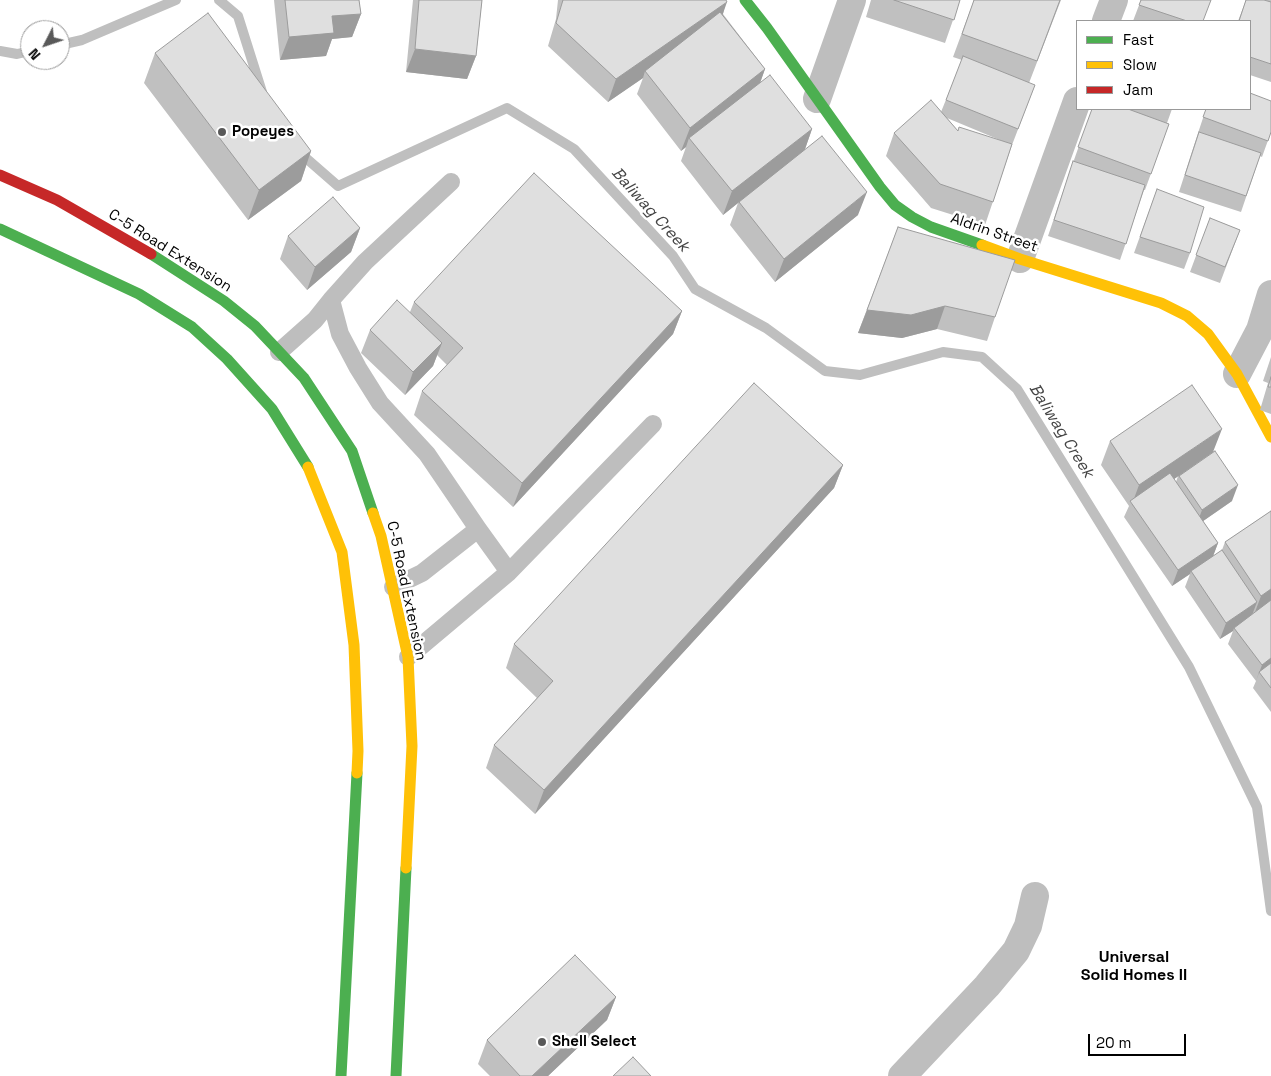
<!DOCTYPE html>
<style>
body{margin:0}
#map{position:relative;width:1271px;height:1076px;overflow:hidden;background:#fff;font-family:"Space Grotesk",sans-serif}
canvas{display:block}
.legend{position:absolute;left:1076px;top:20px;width:175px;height:90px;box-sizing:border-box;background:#fff;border:1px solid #999;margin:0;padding:6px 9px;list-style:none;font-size:15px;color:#000}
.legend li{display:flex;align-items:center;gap:10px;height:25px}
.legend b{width:25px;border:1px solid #999}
.north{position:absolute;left:20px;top:20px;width:50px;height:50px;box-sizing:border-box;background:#fff;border:1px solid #999;border-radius:50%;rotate:229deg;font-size:14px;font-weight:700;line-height:20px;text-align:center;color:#000}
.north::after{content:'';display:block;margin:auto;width:18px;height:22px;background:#595959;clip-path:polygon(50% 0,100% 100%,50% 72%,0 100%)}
.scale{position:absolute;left:1088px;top:1034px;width:98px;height:22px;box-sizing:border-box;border:2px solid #000;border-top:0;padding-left:6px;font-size:15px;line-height:18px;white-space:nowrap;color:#000;-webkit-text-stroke:4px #fff;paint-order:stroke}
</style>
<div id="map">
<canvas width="1271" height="1076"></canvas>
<ul class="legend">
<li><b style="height:6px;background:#4caf50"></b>Fast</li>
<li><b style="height:6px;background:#ffc107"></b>Slow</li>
<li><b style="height:6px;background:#c62828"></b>Jam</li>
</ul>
<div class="north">N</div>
<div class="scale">20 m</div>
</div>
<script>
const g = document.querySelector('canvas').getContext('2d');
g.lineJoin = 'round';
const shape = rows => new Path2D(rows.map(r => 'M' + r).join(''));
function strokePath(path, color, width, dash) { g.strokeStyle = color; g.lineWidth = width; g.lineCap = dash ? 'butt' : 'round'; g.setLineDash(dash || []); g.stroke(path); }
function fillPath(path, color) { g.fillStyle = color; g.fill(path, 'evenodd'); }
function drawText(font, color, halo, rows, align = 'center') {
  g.font = font + ' "Space Grotesk",sans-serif'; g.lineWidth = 5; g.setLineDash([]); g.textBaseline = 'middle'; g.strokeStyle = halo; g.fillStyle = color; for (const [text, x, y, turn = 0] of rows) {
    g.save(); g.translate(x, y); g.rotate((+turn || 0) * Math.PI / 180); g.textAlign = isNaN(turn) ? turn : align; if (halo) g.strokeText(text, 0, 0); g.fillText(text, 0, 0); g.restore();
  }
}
strokePath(shape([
 [219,0,238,16,262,92],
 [60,45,82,40,176,0],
 [0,51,17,54,30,51],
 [299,152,338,186,507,108,574,149,673,256,695,289,766,328,825,371,860,375,943,352,982,357,1017,389,1189,667,1257,807,1271,911]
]), '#bfbfbf', 10);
strokePath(shape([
 [451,182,365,262,331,300,340,334,358,368,380,403,427,454,478,529],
 [279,352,315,320,331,300],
 [509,572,653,424],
 [393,587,422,573,478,529,509,572,408,657]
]), '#bebebe', 18);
strokePath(shape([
 [1106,21,1114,0],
 [817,99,852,0],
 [1020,259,1077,101],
 [1237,374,1260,330,1271,294],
 [902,1076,987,986,1016,951,1028,926,1035,896]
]), '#bebebe', 28);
strokePath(shape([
 [745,0,767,28,880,187,895,205,912,217,931,227,982,245],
 [0,229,139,294,192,327,227,359,272,409,308,467],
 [151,254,224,301,255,326,304,378,352,451,373,513],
 [341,1076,357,773],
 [396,1076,406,868]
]), '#4caf50', 11);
strokePath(shape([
 [982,245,1020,259,1161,303,1187,316,1208,334,1237,374,1271,437],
 [308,467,342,552,354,645,358,751,357,773],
 [373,513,381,536,408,657,412,746,406,868]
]), '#ffc107', 11);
strokePath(shape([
 [0,175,57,200,151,254]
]), '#c62828', 11);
fillPath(shape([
 [274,0,359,0,361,14,352,37,332,39,326,56,280,60],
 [413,0,482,0,476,56,467,79,406,72],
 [558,0,726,0,723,14,765,69,760,82,812,129,805,149,858,215,775,282,730,225,738,203,723,215,681,161,686,147,681,151,637,94,643,78,608,102,548,46,556,19],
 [871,0,960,0,945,43,866,17],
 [974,0,1061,0,1029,83,1035,85,1012,145,985,225,931,208,886,156,894,133,941,112,962,60,953,57],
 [947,118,1007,143,958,131],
 [1141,0,1203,21,1133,21],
 [1246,0,1271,0,1271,82,1250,75,1250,21,1238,21],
 [155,53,311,151,301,181,248,220,144,83],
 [1092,109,1172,109,1167,123,1169,124,1145,190,1144,190,1120,260,1048,236,1068,177],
 [1206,109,1271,132,1262,157,1260,156,1241,212,1179,192,1198,133],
 [1157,189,1190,253,1184,269,1134,253],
 [1210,218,1240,230,1220,283,1190,272],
 [898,227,995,317,987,341,937,329,902,338,858,333],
 [360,228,351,252,307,290,280,259,288,236],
 [414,302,682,311,673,334,513,507,414,415,422,391,447,365,437,355,433,366,405,395,361,353,370,330,410,312],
 [1271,357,1271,414,1260,410,1268,383,1263,381],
 [1110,441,1214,451,1232,501,1203,521,1218,543,1213,556,1222,550,1225,542,1271,511,1271,712,1253,688,1256,681,1228,644,1233,631,1220,639,1185,587,1190,574,1172,586,1124,517,1129,506,1101,465],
 [1178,476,1176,482,1174,479],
 [843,465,834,488,535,814,486,768,494,745,537,698,506,668,514,644],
 [616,997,607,1020,548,1076,490,1076,478,1064,487,1040]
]), '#c0c0c0');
fillPath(shape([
 [727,2,719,25,645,71,643,78,608,102,616,79],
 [361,14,352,37,332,39,326,56,280,60,289,37,332,16],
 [415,49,476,56,467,79,406,72],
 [765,69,757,92,689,138,686,147,681,151,690,128],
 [812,129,804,152,739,202,738,203,723,215,732,191],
 [311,151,301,181,248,220,259,190],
 [867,192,858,215,775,282,784,259],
 [360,228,351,252,307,290,315,267],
 [945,306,937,329,902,338,858,333,867,310],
 [682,311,673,334,513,507,522,483],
 [442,343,433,366,405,395,413,372],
 [1222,429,1213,452,1134,507,1132,504,1139,485],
 [843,465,834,488,535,814,544,790],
 [1238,485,1232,501,1196,526,1202,510],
 [1218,543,1212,559,1191,571,1190,574,1172,586,1178,570],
 [1271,589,1271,601,1255,612,1261,596],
 [1257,602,1251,618,1234,628,1233,631,1220,639,1226,623],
 [1271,658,1271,670,1259,672,1256,681,1262,665],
 [616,997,607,1020,548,1076,532,1076]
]), '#9c9c9c');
const building = shape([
 [285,0,359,0,361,14,332,16,334,33,289,37,285,0],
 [419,0,482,0,476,56,415,49,419,0],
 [563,0,726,0,727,2,616,79,556,23,563,0],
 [894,0,960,0,954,20,894,0],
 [974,0,1060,0,1037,61,962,34,974,0],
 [1141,0,1211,0,1203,21,1187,21,1139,5,1141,0],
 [1246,0,1264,0,1271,2,1271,64,1250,57,1250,21,1239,21,1246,0],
 [720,12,765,69,690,128,645,71,720,12],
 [208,13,311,151,259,190,155,53,208,13],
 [963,56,1035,85,1018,129,946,100,963,56],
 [770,75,812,129,732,191,689,138,770,75],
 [1250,93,1271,101,1271,132,1268,141,1203,117,1206,109,1250,109,1250,93],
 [931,100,958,131,959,127,1012,144,993,202,940,184,894,133,931,100],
 [1092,109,1128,109,1169,124,1151,174,1078,147,1092,109],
 [1199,132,1261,153,1246,196,1185,175,1199,132],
 [822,136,867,192,784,259,739,202,822,136],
 [1073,161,1145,185,1126,244,1054,220,1073,161],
 [534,173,682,311,522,483,422,391,463,348,414,302,534,173],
 [1157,189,1204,207,1190,253,1140,237,1157,189],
 [333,197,360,228,315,267,288,236,333,197],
 [1210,218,1240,230,1225,267,1196,255,1210,218],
 [898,227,1015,260,995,317,945,306,911,315,867,310,898,227],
 [397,300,442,343,413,372,370,330,397,300],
 [1271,377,1271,387,1268,387,1271,377],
 [754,383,843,465,544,790,494,745,553,681,514,644,754,383],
 [1192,385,1222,429,1139,485,1110,441,1192,385],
 [1215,451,1238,485,1202,510,1179,476,1215,451],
 [1170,473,1218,543,1178,570,1130,501,1170,473],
 [1271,511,1271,589,1261,596,1225,542,1271,511],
 [1222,550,1257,602,1226,623,1191,571,1222,550],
 [1271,600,1271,658,1262,665,1234,628,1271,600],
 [1271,663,1271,688,1259,672,1271,663],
 [575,955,616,997,532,1076,520,1076,487,1040,575,955],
 [633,1057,651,1076,613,1076,633,1057]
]);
fillPath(building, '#dfdfdf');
strokePath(building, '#9c9c9c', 1);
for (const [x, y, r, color] of [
 [222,132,5,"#595959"],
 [542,1042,5,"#595959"]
]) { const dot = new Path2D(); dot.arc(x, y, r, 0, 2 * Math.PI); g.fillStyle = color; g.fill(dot); strokePath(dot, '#fff', 2); }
drawText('bold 15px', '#000', '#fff', [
 ["Popeyes",232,132],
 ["Shell Select",552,1042]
], 'left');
drawText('15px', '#000', '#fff', [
 ["Aldrin Street",994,233,19],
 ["C-5 Road Extension",170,251,32],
 ["C-5 Road Extension",406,591,78]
]);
drawText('italic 16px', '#444', '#fff', [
 ["Baliwag Creek",650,210,48],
 ["Baliwag Creek",1061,431,58]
]);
drawText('bold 16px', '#000', '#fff', [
 ["Universal",1134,958],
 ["Solid Homes II",1134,976]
]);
</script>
